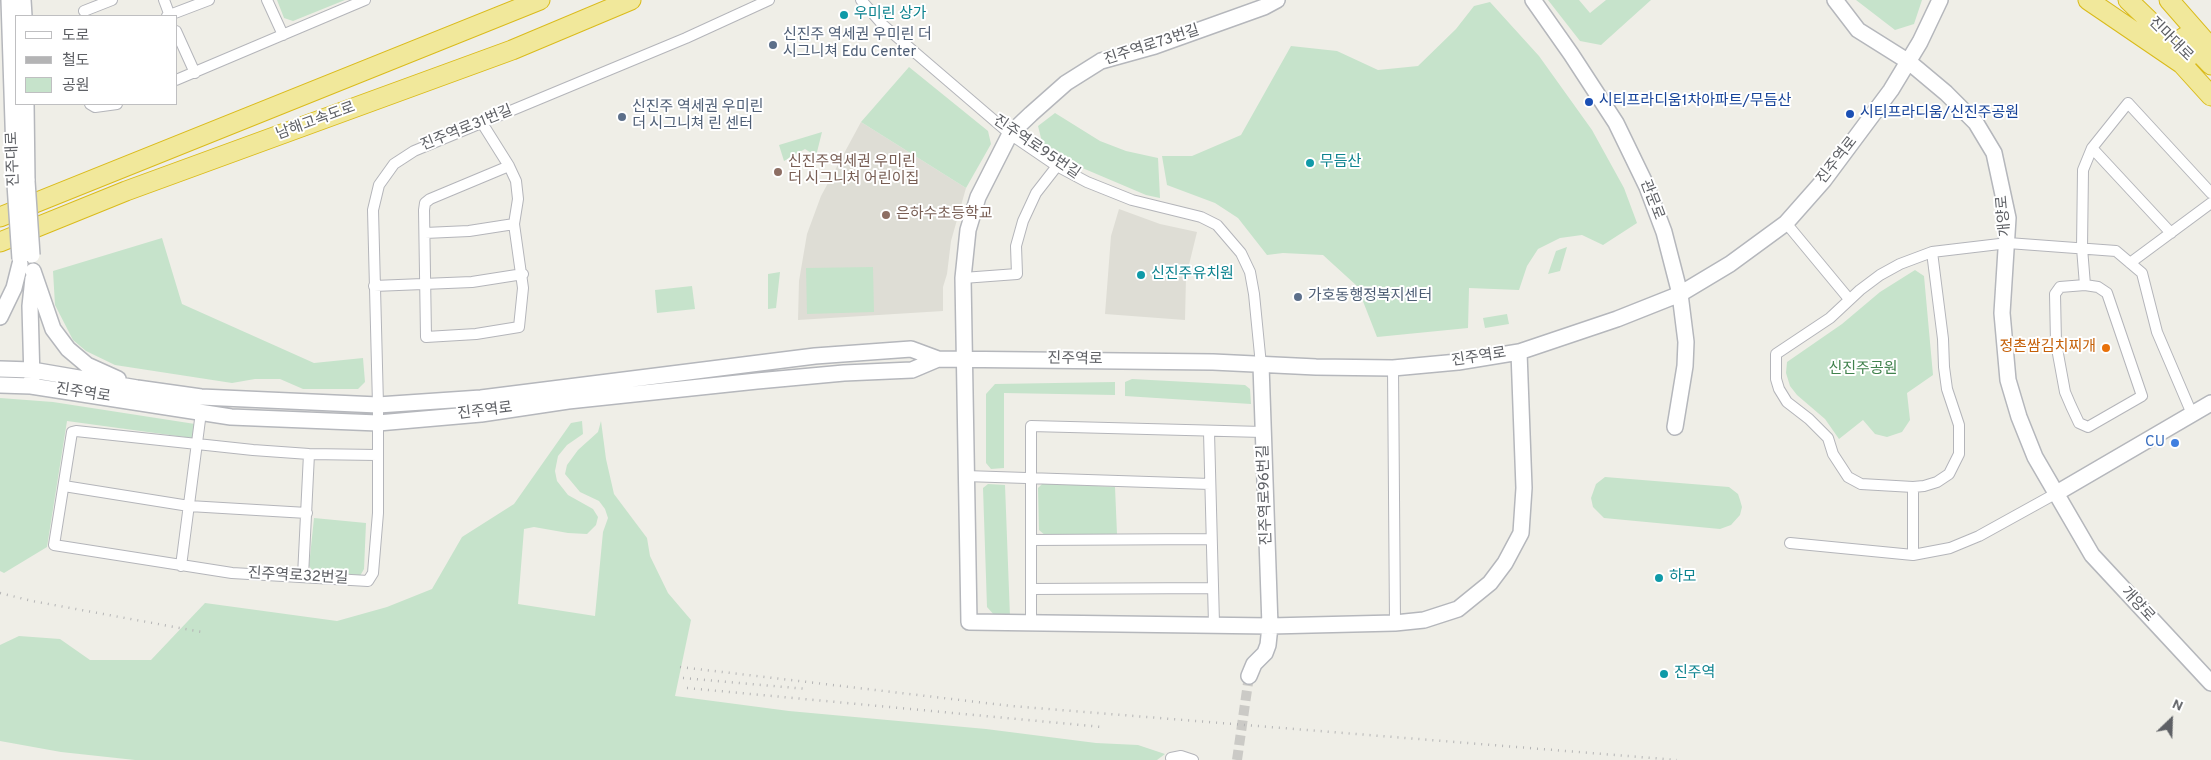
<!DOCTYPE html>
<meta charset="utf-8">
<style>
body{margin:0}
#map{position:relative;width:2211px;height:760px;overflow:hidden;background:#efeee7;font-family:Overpass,"Noto Sans KR",sans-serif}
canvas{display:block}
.legend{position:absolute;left:15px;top:15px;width:162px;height:90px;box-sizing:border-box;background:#fff;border:1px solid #bfbfc1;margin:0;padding:6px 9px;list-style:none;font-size:15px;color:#5e6065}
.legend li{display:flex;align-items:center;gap:10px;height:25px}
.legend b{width:25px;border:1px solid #bfbfc1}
.north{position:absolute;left:2146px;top:695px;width:50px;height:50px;-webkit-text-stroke:4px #fff;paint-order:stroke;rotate:24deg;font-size:14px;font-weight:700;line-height:20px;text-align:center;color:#5e6065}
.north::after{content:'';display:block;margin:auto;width:18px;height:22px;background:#5e6065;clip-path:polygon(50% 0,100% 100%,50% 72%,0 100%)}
</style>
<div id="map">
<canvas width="2211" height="760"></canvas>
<ul class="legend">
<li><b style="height:6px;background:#fff"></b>도로</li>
<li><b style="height:6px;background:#b4b4b5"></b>철도</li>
<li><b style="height:14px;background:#c6e3cb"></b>공원</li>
</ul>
<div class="north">N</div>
</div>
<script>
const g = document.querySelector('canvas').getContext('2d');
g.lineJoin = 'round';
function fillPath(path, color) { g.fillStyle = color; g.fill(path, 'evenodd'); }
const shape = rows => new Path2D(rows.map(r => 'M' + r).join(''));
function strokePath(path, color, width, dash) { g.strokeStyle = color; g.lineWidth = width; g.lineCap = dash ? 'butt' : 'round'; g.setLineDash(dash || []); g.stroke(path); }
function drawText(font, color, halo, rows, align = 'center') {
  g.font = font + ' Overpass,"Noto Sans KR",sans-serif'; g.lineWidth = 4; g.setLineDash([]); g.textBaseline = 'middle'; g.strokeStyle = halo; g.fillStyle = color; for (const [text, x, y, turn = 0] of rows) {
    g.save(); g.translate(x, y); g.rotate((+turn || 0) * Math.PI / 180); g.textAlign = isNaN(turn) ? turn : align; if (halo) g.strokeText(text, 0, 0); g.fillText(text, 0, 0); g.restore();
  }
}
fillPath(shape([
 [861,122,966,188,951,241,947,274,943,287,943,311,798,320,799,281,807,234,821,196],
 [1119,209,1160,224,1197,232,1186,277,1185,320,1105,314,1111,236]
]), '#deddd5');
fillPath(shape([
 [277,0,345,0,293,21,284,18],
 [1548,0,1579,0,1590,13,1606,0,1651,0,1601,45,1580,41],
 [1856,0,1922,0,1914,24,1895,30],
 [1490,2,1539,56,1592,130,1624,188,1637,223,1603,245,1582,235,1560,238,1538,249,1527,266,1519,290,1469,288,1468,328,1377,337,1357,286,1323,255,1283,253,1267,255,1238,218,1215,203,1167,185,1162,156,1192,156,1241,135,1291,46,1337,51,1378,70,1418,66,1456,29,1474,6],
 [909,67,988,131,991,144,966,188,861,122],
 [1055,113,1100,141,1126,151,1158,158,1160,198,1146,195,1080,167,1042,142,1038,126],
 [822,132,816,156,805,149,784,161,779,145],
 [162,238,182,304,314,363,363,358,365,382,358,389,303,389,280,379,255,379,232,383,115,365,86,351,73,340,55,305,53,271],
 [1567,247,1560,271,1548,274,1556,251],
 [873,267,874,312,807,314,806,268],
 [1915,270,1924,276,1933,375,1907,393,1910,420,1902,432,1887,437,1875,434,1863,420,1839,439,1825,419,1797,395,1790,386,1786,373,1787,362,1842,324,1880,292],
 [780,272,776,308,768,309,768,274],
 [692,286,695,309,657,313,655,290],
 [1507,314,1509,324,1485,328,1483,318],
 [1132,379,1245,385,1250,389,1251,404,1125,396,1125,382],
 [1115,382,1115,395,1004,393,1004,468,991,469,986,463,986,394,995,384],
 [0,398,53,402,195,424,192,438,67,421,47,547,4,573,0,571],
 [582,421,583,434,567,445,558,456,555,471,557,481,568,495,593,509,598,517,596,525,587,534,568,533,534,527,524,529,518,604,595,616,603,532,608,518,605,509,599,501,580,492,565,474,567,465,578,450,598,432,601,421,606,459,614,494,647,538,650,556,668,593,691,620,675,696,789,711,986,729,1096,743,1138,745,1165,754,1157,760,135,760,61,752,0,741,0,645,19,636,60,639,90,660,151,660,205,603,337,621,387,607,432,589,462,537,514,504,571,423],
 [1605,477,1729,487,1738,494,1740,500,1742,507,1740,515,1731,525,1720,529,1604,518,1593,507,1591,498,1596,484],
 [1043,483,1115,487,1117,534,1046,536,1039,530,1038,488],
 [988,484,1005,485,1010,617,995,616,987,607,983,488],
 [314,518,366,523,364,569,360,576,315,573,309,566]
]), '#c6e3cb');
strokePath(shape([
 [1237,760,1249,676]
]), '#cbcac6', 10, [10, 5]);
const street = shape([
 [164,0,170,16],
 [267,0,283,35],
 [861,0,883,25,1010,134,1057,166,1087,182,1132,200,1201,217,1217,225,1241,253,1250,272,1254,294,1261,365],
 [84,11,112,0],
 [167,16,209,0],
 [176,31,195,73],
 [176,80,365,0],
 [90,104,95,107,117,104],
 [482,123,509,166,516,181,518,199,514,224,523,288,519,327,476,334,426,337,424,210,425,203,430,199,509,166],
 [2092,148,2171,233],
 [1786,223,1849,299],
 [425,233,469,231,514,224],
 [1932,252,1943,339,1944,367,1947,389,1959,425,1959,454,1949,474,1937,482,1924,486,1913,487,1861,484,1848,477,1833,454,1828,438,1809,419,1787,402,1779,389,1776,379,1776,354,1830,318,1860,290,1880,275,1900,264,1932,252,2008,243,2116,251,2142,273,2157,332,2192,414],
 [2130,263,2211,203],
 [963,278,1017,274,1016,246,1023,221,1036,193,1057,166],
 [2085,285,2098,287,2107,293,2142,396,2088,427,2079,423,2071,406,2065,392,2056,343,2055,294,2060,287,2085,285],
 [2085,285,2082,248,2083,170,2092,148,2128,103,2211,193],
 [374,286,472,282,523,274],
 [1393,368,1395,623],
 [1209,432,1214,624],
 [377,455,309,454,253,450,76,431,72,432,54,545,232,573,368,581,373,573,378,513,378,405,373,210,379,185,394,164,414,151,686,38,769,0],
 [965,476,1210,484],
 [64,486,189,506,307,513],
 [1913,487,1913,555],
 [1031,540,1211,539],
 [1790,543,1913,555,1950,548,1979,536,2055,494],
 [181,566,201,412],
 [303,576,309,454],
 [1032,589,1213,588],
 [1031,622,1031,426,1263,432],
 [1171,758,1181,756,1193,760]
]);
const secondary = shape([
 [9,0,15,184],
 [23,0,24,16],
 [1277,0,1264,7,1155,46,1101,61,1066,83,1031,114,1010,134,978,197,968,230,963,278,969,622,1270,626,1395,623,1424,620,1458,609,1490,583,1505,563,1521,533,1524,488,1519,352],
 [1533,0,1571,54,1616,123,1647,187,1664,232,1680,294,1686,342,1685,366,1675,427],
 [1835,0,1858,30,1909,62,1946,93,1976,123,1994,153,2008,218,2002,313,2008,380,2019,417,2035,457,2092,555,2211,683],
 [26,104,27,181],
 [33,271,53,329,68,349,87,365,118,379],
 [0,317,14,288,20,264],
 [0,369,32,370,137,388,201,397,378,405,481,398,815,356,911,349,938,359],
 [32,380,30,306,33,278],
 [0,385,31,386,231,417,378,423,481,414,568,401,757,381,844,373,912,370,938,359,1213,362,1316,367,1393,368,1458,362,1519,352,1617,319,1680,294,1730,264,1786,223,1824,180,1891,90,1920,42,1940,0],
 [2055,494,2211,403],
 [1249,676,1254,664,1265,653,1268,645,1270,626,1261,365]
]);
const highway = shape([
 [2088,0,2182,64,2211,96],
 [2128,0,2188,58],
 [2169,0,2211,48],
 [2184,37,2211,65],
 [0,217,540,0],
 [0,242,126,191,512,50,631,0]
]);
strokePath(street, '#b4b5ba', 12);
strokePath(secondary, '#b5b7bc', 18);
strokePath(highway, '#dabb1b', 21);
strokePath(street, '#fff', 10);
strokePath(secondary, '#fff', 15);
strokePath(highway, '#f1e89b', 19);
strokePath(shape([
 [0,593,32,601,202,632],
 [680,667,1011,706,1677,760],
 [683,678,807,689],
 [687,688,1102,727]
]), '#b4b4b5', 2.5, [1, 6]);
const secondaryBridge = shape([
 [27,181,32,255],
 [15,184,20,259]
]);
strokePath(secondaryBridge, '#b5b7bc', 18, []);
strokePath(secondaryBridge, '#fff', 15);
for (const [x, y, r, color] of [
 [844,15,5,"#0f9aa8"],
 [773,45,5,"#5c6f8a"],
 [1589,102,5,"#1a4fb4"],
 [1850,114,5,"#1a4fb4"],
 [622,117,5,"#5c6f8a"],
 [1310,163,5,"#0f9aa8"],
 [778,172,5,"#8d6e63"],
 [886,215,5,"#8d6e63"],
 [1141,275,5,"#0f9aa8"],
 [1298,297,5,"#5c6f8a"],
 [2106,348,5,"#e8710a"],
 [2175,443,5,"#3f7fe0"],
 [1659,578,5,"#0f9aa8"],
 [1664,674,5,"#0f9aa8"]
]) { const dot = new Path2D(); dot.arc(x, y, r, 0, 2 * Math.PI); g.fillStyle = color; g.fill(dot); strokePath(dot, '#fff', 2); }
drawText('15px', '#0d838f', '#fff', [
 ["우미린 상가",854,15],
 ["무듬산",1320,163],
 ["신진주유치원",1151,275],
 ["하모",1669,578],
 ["진주역",1674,674]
], 'left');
drawText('15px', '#4e5e75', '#fff', [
 ["신진주 역세권 우미린 더",783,36],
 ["시그니쳐 Edu Center",783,53],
 ["신진주 역세권 우미린",632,108],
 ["더 시그니쳐 린 센터",632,125],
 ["가호동행정복지센터",1308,297]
], 'left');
drawText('15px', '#5e6065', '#fff', [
 ["진마대로",2170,40,45],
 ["진주역로73번길",1152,46,-18],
 ["남해고속도로",316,122,-20],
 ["진주역로31번길",467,129,-22],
 ["진주역로95번길",1036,148,34],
 ["진주대로",14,159,-92],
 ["진주역로",1838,161,-52],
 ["관문로",1651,200,69],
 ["개양로",2005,216,-95],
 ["진주역로",1479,358,-9],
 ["진주역로",1075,360,1],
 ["진주역로",83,394,9],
 ["진주역로",485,412,-7],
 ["진주역로96번길",1266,495,-92],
 ["진주역로32번길",298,577,3],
 ["개양로",2137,605,47]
]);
drawText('15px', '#164399', '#fff', [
 ["시티프라디움1차아파트/무듬산",1599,102],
 ["시티프라디움/신진주공원",1860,114]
], 'left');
drawText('15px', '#785e54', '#fff', [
 ["신진주역세권 우미린",788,163],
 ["더 시그니처 어린이집",788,180],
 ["은하수초등학교",896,215]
], 'left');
drawText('15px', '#c56008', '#fff', [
 ["정촌쌈김치찌개",2096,348]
], 'right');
drawText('15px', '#40824d', '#fff', [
 ["신진주공원",1863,370]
]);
drawText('15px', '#366cbe', '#fff', [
 ["CU",2165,443]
], 'right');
</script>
